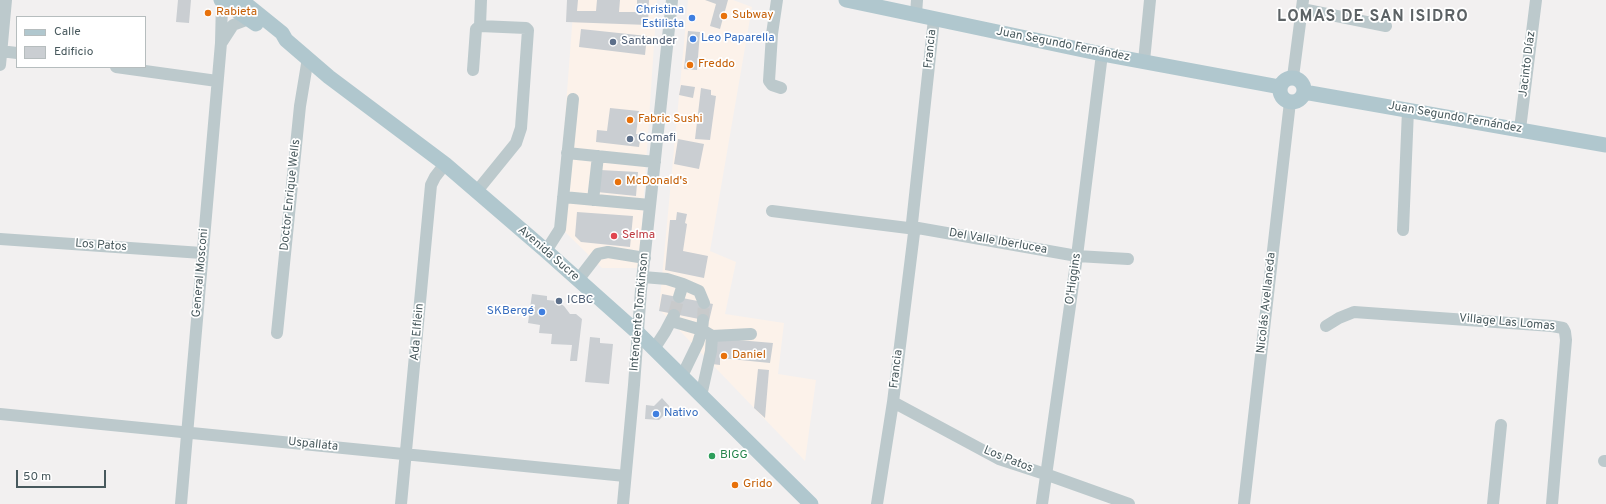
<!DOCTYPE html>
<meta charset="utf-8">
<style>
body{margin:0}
#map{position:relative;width:1606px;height:504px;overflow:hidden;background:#f2f0f0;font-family:Overpass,sans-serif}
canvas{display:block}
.legend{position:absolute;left:16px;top:16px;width:130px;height:52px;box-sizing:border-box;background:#fff;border:1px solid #b6bdbe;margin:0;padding:5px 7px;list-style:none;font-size:12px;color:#48595d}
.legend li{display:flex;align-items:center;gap:8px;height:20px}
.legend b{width:20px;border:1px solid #b6bdbe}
.scale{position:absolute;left:16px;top:470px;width:90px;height:18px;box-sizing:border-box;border:2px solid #48595d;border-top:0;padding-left:5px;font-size:12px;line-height:14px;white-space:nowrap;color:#48595d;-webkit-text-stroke:3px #fff;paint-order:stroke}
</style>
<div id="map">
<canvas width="1606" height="504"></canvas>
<ul class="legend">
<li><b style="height:5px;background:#b0c7ce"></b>Calle</li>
<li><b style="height:11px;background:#caced2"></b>Edificio</li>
</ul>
<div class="scale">50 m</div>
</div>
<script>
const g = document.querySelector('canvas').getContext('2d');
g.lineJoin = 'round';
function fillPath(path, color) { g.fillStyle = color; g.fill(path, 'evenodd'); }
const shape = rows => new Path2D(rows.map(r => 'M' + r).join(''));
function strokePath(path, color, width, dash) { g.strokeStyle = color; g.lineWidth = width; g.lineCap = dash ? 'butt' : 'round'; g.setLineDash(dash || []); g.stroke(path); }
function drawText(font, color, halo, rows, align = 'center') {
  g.font = font + ' Overpass,sans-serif'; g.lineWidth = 3.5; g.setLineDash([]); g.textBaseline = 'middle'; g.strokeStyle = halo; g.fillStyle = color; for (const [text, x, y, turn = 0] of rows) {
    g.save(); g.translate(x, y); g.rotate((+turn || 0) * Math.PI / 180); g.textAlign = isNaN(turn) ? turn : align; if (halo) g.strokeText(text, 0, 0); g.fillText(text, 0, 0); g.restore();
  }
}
fillPath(shape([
 [574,0,657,0,639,268,602,268,557,224],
 [688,0,733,0,752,7,710,251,736,262,725,314,784,323,778,374,816,380,805,461,659,309]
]), '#fcf2ea');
fillPath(shape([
 [178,0,191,0,189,23,176,22],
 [567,0,578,0,577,11,596,11,597,0,620,0,619,12,637,12,637,0,649,0,648,25,566,22],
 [705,0,728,0,720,29,710,26,716,4],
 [581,29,647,36,645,55,579,47],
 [688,31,700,32,697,70,684,69],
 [681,85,695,87,693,98,679,95],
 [701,88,711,90,711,95,716,96,710,140,695,139],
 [610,108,639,111,636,134,641,134,639,147,596,142,597,130,607,131],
 [678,139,704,144,699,169,674,164],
 [600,170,638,172,636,196,597,192],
 [577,212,633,216,630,247,581,242,575,236],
 [677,212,687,214,685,223,687,224,683,251,708,256,704,278,665,270,670,220,676,220],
 [532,294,547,296,547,300,557,301,564,306,570,314,576,314,582,319,577,361,570,361,572,345,551,344,552,334,539,333,540,325,528,323],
 [662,294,713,304,709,321,659,311],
 [590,337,600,338,600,343,613,344,609,384,585,382],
 [715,338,773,343,770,363,720,358,720,365,712,364],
 [758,369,769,370,765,418,754,408],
 [662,398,671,408,659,420,645,419,646,405,654,406]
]), '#caced2');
strokePath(shape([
 [674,314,679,297],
 [703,320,704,303]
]), '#c8cacb', 12, [12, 6]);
strokePath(shape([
 [777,0,772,34,769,81,772,85,781,88],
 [1302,9,1386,26],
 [916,14,917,0],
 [222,42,233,25,249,19],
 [0,51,17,53],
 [1144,61,1150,0],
 [0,65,6,0],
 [116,67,217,81],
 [473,70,476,29,480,26],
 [1293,77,1303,0],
 [1520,129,1536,0],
 [567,153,655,162],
 [477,191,516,143,521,128,528,30,526,28,480,26,481,0],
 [563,197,650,205],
 [593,200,598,156],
 [772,211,908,228],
 [912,223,934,19],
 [918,228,1077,256,1128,259],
 [1403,230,1408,110],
 [0,239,202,253],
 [546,251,560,229,573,99],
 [643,277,667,279,683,284,679,297],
 [578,280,598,254,608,252,645,258],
 [683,284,699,291,704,303],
 [671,321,702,330,712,336,711,351,701,396],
 [1326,326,1339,318,1354,312,1552,326,1563,328,1565,332,1566,340,1552,504],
 [277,333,300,106,308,58],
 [712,336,751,334],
 [654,349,665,332,674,315],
 [682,376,698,343,702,330,703,320],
 [893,402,999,459,1048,475,1129,504],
 [0,414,625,476],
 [1604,461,1606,461],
 [181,504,221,43,222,1],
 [401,504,431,185,435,177,445,164],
 [623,504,634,385,641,290,672,0],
 [877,504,893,402,914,233],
 [1042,504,1077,256,1102,54],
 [1244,504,1290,102],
 [1493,504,1501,425]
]), '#bcc9cc', 12);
strokePath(shape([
 [221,0,256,24],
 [241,0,282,33,286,40,329,77,445,164,546,251,638,333,811,504],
 [846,0,1102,54,1280,87],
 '1280 90a12 12 0 1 1 24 0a12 12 0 1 1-24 0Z',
 [1304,92,1606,145]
]), '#b0c7ce', 15);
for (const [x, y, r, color] of [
 [208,13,4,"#e8710a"],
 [724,16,4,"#e8710a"],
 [692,18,4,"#3f7fe0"],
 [693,39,4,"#3f7fe0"],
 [613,42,4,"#5c6f8a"],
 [690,65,4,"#e8710a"],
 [630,120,4,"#e8710a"],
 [630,139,4,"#5c6f8a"],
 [618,182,4,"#e8710a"],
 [614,236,4,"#e0444e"],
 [559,301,4,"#5c6f8a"],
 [542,312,4,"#3f7fe0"],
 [724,356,4,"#e8710a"],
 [656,414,4,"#3f7fe0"],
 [712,456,4,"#2e9e5b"],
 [735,485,4,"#e8710a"]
]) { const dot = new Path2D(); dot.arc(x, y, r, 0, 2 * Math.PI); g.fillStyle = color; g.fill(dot); strokePath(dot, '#fff', 1.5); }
drawText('12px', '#366cbe', '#fff', [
 ["Christina",684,11],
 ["Estilista",684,25],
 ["Leo Paparella",701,39,"left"],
 ["SKBergé",534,312],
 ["Nativo",664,414,"left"]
], 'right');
drawText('12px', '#c56008', '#fff', [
 ["Rabieta",216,13],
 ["Subway",732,16],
 ["Freddo",698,65],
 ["Fabric Sushi",638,120],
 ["McDonald's",626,182],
 ["Daniel",732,356],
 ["Grido",743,485]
], 'left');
drawText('12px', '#4e5e75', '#fff', [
 ["Santander",621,42],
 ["Comafi",638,139],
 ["ICBC",567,301]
], 'left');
drawText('12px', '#48595d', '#fff', [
 ["Juan Segundo Fernández",1063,45,11],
 ["Francia",931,49,-84],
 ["Jacinto Díaz",1528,64,-83],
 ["Juan Segundo Fernández",1455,118,10],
 ["Doctor Enrique Wells",291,195,-84],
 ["Del Valle Iberlucea",998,242,10],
 ["Los Patos",101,246,4],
 ["Avenida Sucre",548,254,41],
 ["General Mosconi",201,273,-85],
 ["O'Higgins",1074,279,-82],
 ["Nicolás Avellaneda",1267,303,-84],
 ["Intendente Tomkinson",640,312,-85],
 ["Village Las Lomas",1507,323,5],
 ["Ada Elflein",418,332,-85],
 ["Francia",897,369,-83],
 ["Uspallata",313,445,6],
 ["Los Patos",1008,460,22]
]);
drawText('12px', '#be3a42', '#fff', [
 ["Selma",622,236]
], 'left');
drawText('12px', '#27864d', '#fff', [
 ["BIGG",720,456]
], 'left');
g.letterSpacing = '1px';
drawText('bold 16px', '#5c6265', '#fff', [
 ["LOMAS DE SAN ISIDRO",1373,18]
]);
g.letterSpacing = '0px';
</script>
